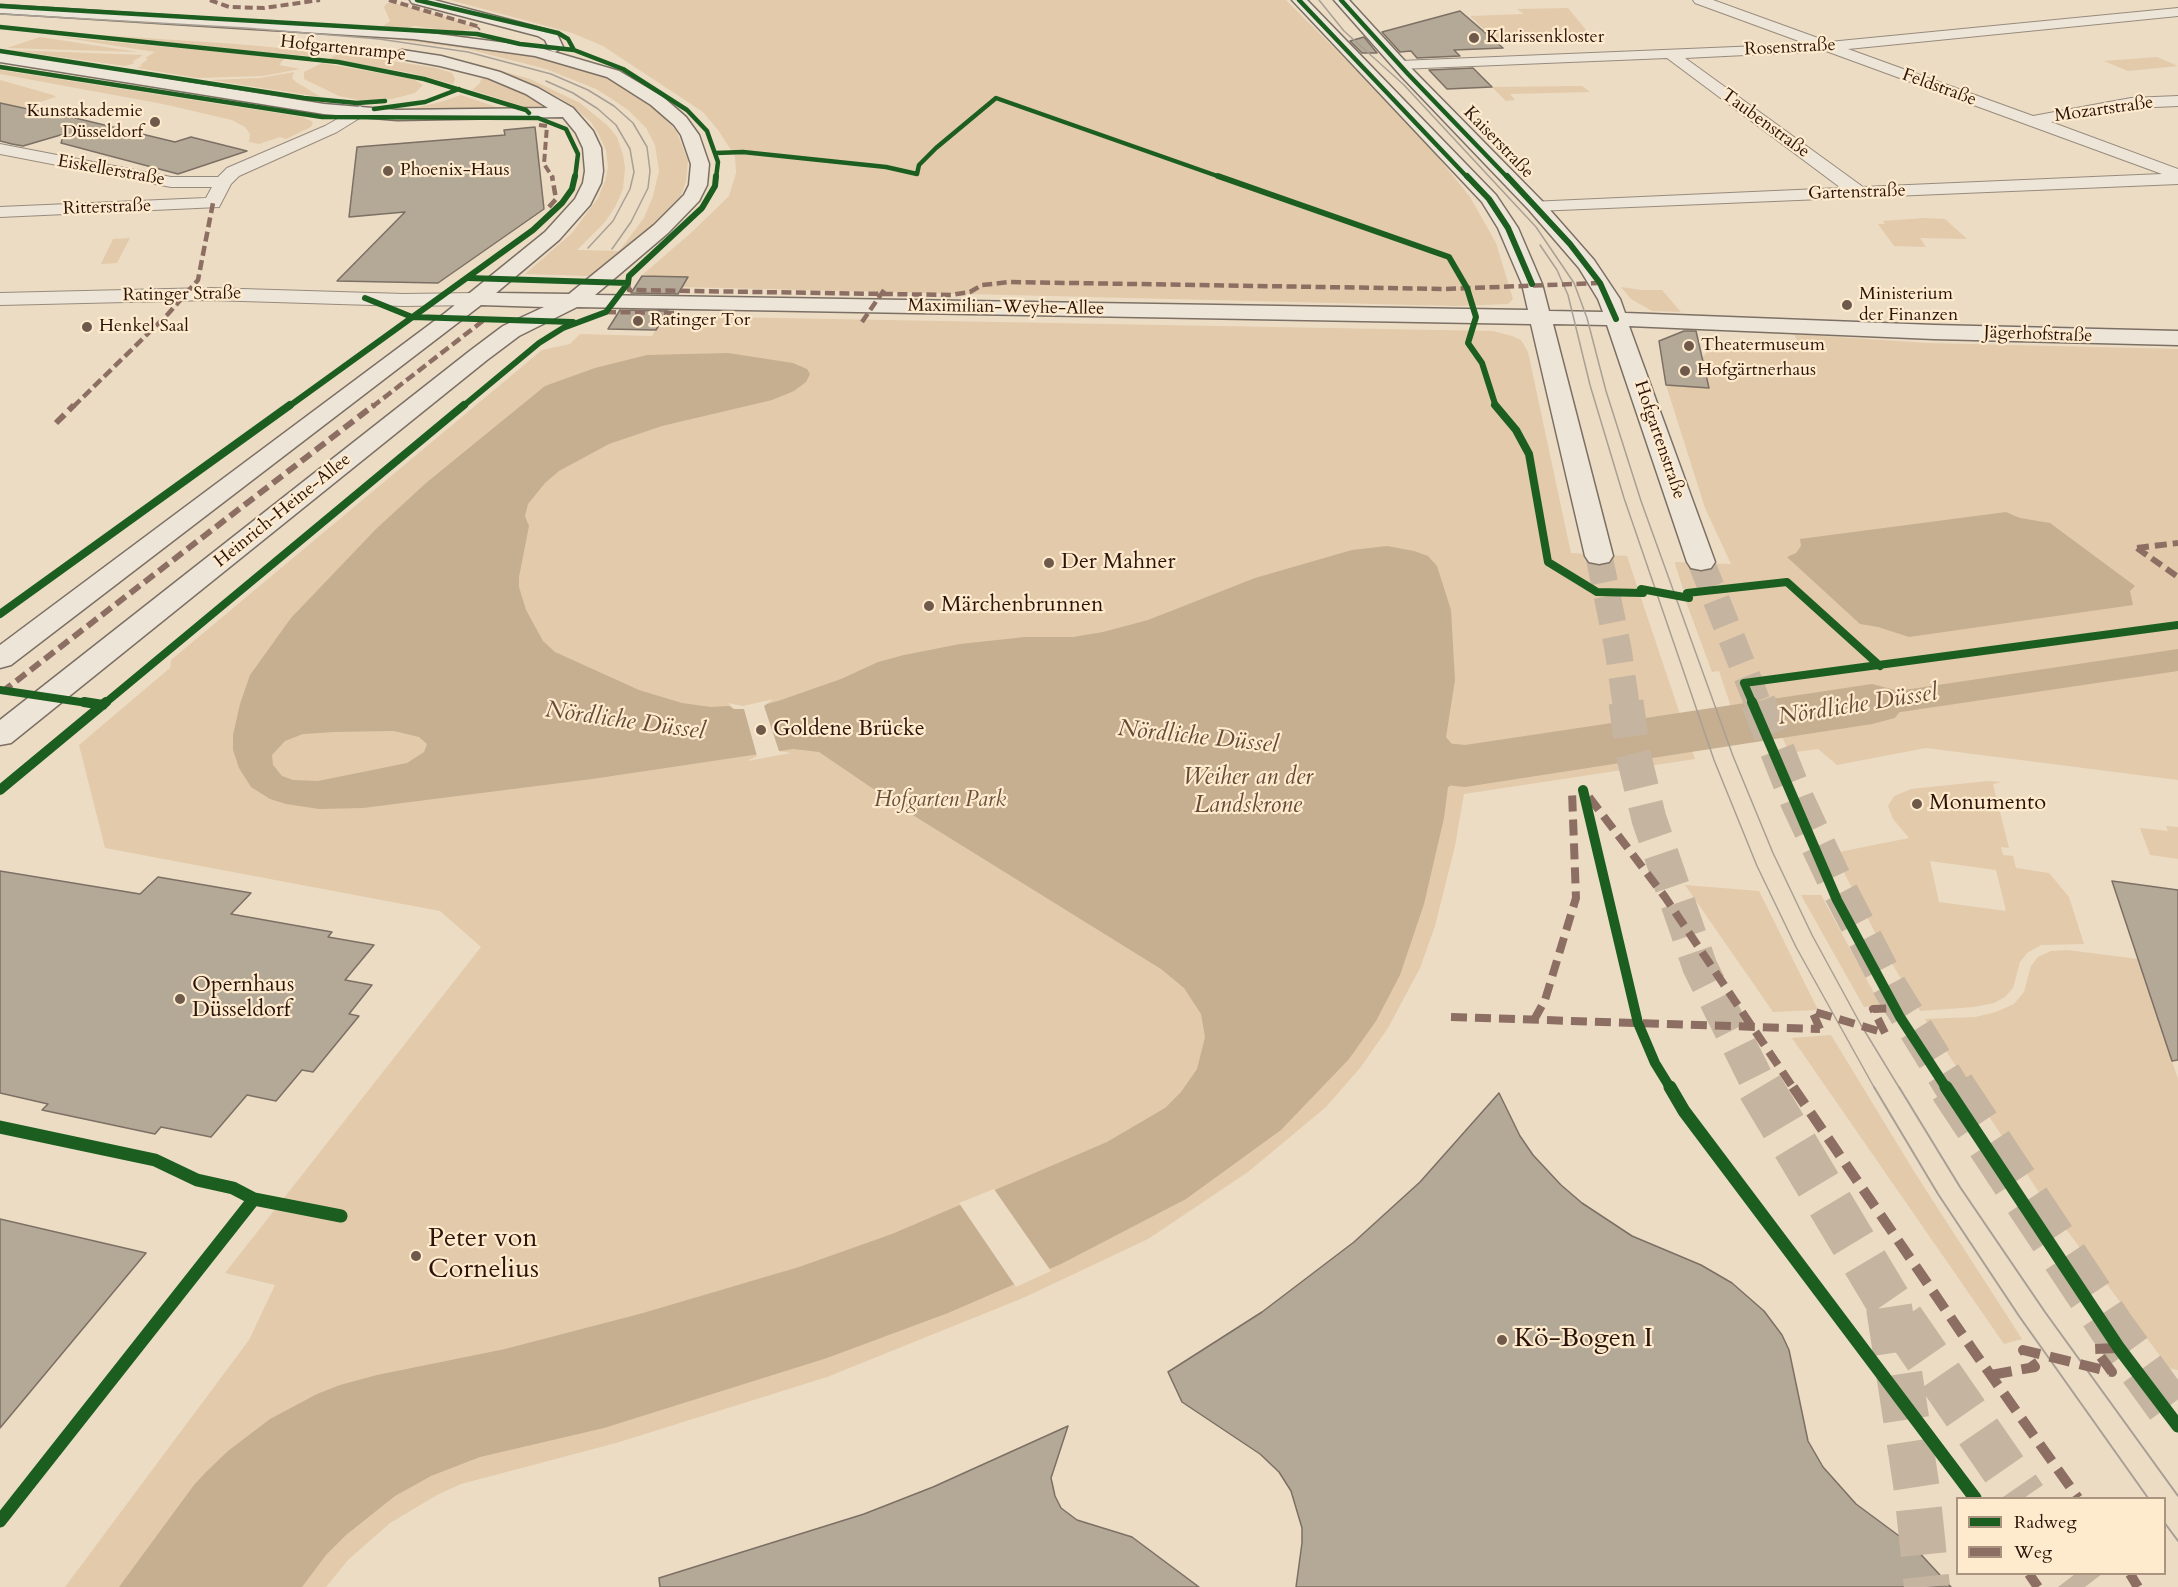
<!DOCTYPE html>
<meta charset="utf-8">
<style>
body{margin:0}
#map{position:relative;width:2178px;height:1587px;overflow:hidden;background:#ecdcc4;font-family:Cardo,serif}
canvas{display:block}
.legend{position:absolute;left:1956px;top:1497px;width:210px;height:78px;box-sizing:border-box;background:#feeacd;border:2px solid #aa947f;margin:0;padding:8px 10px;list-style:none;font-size:18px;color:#2b130a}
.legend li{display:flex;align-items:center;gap:12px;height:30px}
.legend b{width:30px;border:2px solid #aa947f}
</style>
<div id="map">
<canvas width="2178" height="1587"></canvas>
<ul class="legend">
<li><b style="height:8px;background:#1b5e20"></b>Radweg</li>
<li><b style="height:8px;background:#8d6e63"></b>Weg</li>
</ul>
</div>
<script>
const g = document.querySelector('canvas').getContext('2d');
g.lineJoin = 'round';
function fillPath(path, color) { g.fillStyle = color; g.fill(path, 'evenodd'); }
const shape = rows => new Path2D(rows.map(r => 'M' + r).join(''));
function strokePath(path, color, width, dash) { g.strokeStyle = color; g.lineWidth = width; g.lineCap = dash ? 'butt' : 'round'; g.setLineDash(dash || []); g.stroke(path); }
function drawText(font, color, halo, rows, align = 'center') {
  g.font = font + ' Cardo,serif'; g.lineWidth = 4.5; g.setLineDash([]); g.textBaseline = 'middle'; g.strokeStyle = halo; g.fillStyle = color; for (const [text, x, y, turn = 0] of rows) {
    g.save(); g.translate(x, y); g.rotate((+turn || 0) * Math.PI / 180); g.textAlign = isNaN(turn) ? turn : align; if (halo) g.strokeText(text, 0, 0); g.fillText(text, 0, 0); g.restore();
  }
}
fillPath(shape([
 [450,0,1286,0,1371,85,1433,151,1470,197,1496,243,1513,299,1508,304,1457,306,682,287,687,277,641,276,692,232,729,196,736,173,735,156,718,130,703,112,603,46,572,33],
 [387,3,394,3,454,19,476,28,458,32,415,26,404,29,382,27,390,21,384,7],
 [1568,8,1591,36,1500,39,1503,43,1499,43,1470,16,1524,14,1517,9],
 [355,34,421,39,525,52,598,73,648,103,676,130,688,161,686,181,680,199,650,229,590,276,525,274,572,233,598,198,605,181,608,167,606,150,599,135,591,122,576,109,562,99,530,83,468,63,395,50,470,62,530,79,580,103,608,126,617,137,623,155,625,168,623,189,615,207,605,222,577,250,619,251,644,218,653,196,659,171,655,145,646,128,628,110,612,99,596,89,546,69,467,49],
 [100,35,236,44,326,52,318,57,97,36],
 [40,37,138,52,7,48],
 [60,37,285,58,279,65,300,69,263,76,197,78,137,68,143,65,140,65,148,59,145,58,155,52],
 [8,50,9,50,143,55,132,62,135,63,125,66],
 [339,53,437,68,452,73,455,79,453,84,411,73,329,59],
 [2157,57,2178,66,2128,71,2104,61],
 [322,63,413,79,423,85,415,93,392,99,363,101,339,96,304,79,304,72],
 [0,70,303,117,313,122,311,127,286,139,280,137,259,144,249,142,250,134,245,127,232,120,163,104,0,74],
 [294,72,292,78,296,82,321,97,210,80,260,78],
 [485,78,523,93,549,109,534,110,472,90,480,83,481,79],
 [0,80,53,95,56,97,21,108,0,103],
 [1582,86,1590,92,1510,94,1515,100,1506,101,1492,87],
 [461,95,505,110,410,109,441,102],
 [1924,218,1945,219,1967,239,1920,238,1926,247,1894,246,1878,224,1885,224,1883,221],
 [130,238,117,263,101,264,113,239],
 [1621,287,1641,290,1662,290,1681,312,1652,311,1631,299],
 [665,316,1493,331,1512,336,1521,340,1528,352,1571,553,1627,556,1695,759,1464,794,1455,846,1435,926,1420,968,1388,1028,1360,1068,1326,1107,1248,1172,1148,1239,1023,1298,827,1377,616,1443,461,1484,437,1495,390,1523,348,1560,326,1587,65,1587,249,1340,275,1285,225,1273,481,947,440,911,105,848,79,745,170,668,171,660,542,350,570,344,580,334,652,336],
 [1794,334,1927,343,2178,349,2178,780,1926,748,1837,765,1818,749,1789,753,1775,719,1737,725,1719,671,1712,672,1685,599,1693,600,1693,597,1689,589,1683,589,1676,567,1675,562,1731,564,1705,508,1666,385,1709,388,1702,358,1708,351,1729,347,1801,350],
 [1988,781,2002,782,1993,784,2009,848,2001,847,2003,855,2013,856,2016,868,2049,873,2069,897,2084,944,2041,945,2027,953,2020,962,2013,988,2005,997,1994,1003,1974,1007,1920,1011,1884,950,1834,853,1909,838,1893,819,1888,806,1894,796,1911,789],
 [1930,861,1996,870,2006,911,1939,902],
 [2166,826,2178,827,2178,859,2150,855,2140,828,2168,831],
 [1685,885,1759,891,1818,1010,1773,1012],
 [1801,895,1821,895,1881,1006,1864,1007],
 [2067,950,2138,959,2178,1079,2178,1370,2169,1368,2040,1194,1925,1019,1975,1017,1996,1012,2014,1004,2024,992,2031,966,2038,957,2051,951],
 [1831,1035,1915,1173,2022,1339,2004,1344,1792,1038]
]), '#e2caaa');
fillPath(shape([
 [728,353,793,363,807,369,810,374,806,382,794,391,772,400,662,426,609,444,559,471,545,483,528,504,525,516,529,526,519,577,519,587,526,610,543,641,555,652,639,690,682,703,711,707,729,706,734,709,764,705,781,700,841,679,878,662,904,655,960,644,1025,637,1073,637,1103,632,1148,620,1255,578,1352,550,1387,546,1414,551,1428,556,1437,566,1451,610,1455,680,1446,737,1455,748,1466,754,1464,777,1451,779,1450,786,1448,787,1444,818,1424,904,1400,975,1376,1021,1349,1059,1281,1130,1186,1199,1061,1264,948,1313,827,1358,604,1428,480,1457,431,1476,395,1496,346,1535,326,1555,302,1587,119,1587,194,1485,206,1472,228,1451,270,1419,317,1394,340,1385,377,1375,505,1349,643,1313,799,1267,892,1234,1107,1142,1165,1108,1181,1092,1197,1069,1205,1037,1201,1014,1184,988,1161,969,903,809,819,752,793,749,592,779,363,808,319,809,286,804,270,799,251,787,239,768,233,750,233,735,240,704,250,675,291,618,376,529,426,483,545,386,595,368,647,355],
 [334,732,394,731,419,737,427,744,424,752,407,763,318,781,293,780,282,776,273,765,272,755,285,741,303,734],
 [2006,512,2020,518,2050,523,2135,586,2130,591,2133,605,1909,637,1878,627,1860,624,1787,557,1796,553,1801,546,1800,539],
 [2178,649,2178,671,1779,730,1771,710],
 [1687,722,1694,742,1588,759,1582,738],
 [1559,741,1565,762,1483,774,1484,752]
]), '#c6ae90');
fillPath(shape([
 [773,699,764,706,779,751,791,753,747,761,757,756,744,709,734,709,728,703,743,706],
 [994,1189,1051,1271,1016,1287,959,1203]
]), '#ecdcc4');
fillPath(shape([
 [1872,684,1895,690,1905,704,1895,718,1872,724,1465,787,1368,777,1344,771,1334,756,1344,741,1368,735,1465,745,1872,684]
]), '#c6ae90');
const building = shape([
 [1460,11,1503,48,1454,50,1460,56,1417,58,1411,51,1400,52,1382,32,1460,11],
 [1364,37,1377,53,1362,53,1350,41,1364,37],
 [1473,68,1492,87,1447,89,1429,70,1473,68],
 [0,103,37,111,42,110,175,142,191,137,247,151,178,174,61,143,64,134,23,146,12,144,0,141,0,103],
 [535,127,544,209,438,283,337,281,405,212,349,217,357,147,505,135,504,130,535,127],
 [642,276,688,277,678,294,631,293,642,276],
 [620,310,668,311,656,330,608,329,620,310],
 [1684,331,1696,331,1709,388,1666,385,1659,341,1684,331],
 [0,871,140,894,158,877,251,893,231,914,332,932,328,937,374,945,345,980,372,985,349,1014,359,1016,313,1072,302,1070,276,1101,247,1095,211,1137,161,1127,155,1134,42,1110,48,1104,0,1093,0,871],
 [2112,881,2178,890,2178,1060,2172,1061,2112,881],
 [1499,1093,1520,1136,1533,1155,1561,1185,1582,1203,1632,1236,1701,1265,1732,1283,1764,1311,1782,1335,1789,1350,1808,1441,1823,1467,1856,1504,1914,1547,1951,1587,1296,1587,1302,1543,1302,1528,1291,1491,1279,1472,1260,1454,1182,1402,1168,1372,1262,1312,1354,1242,1420,1182,1499,1093],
 [0,1219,146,1253,0,1428,0,1219],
 [1068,1426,1051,1478,1055,1496,1061,1508,1077,1520,1132,1537,1199,1587,660,1587,659,1578,864,1514,933,1487,1068,1426]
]);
fillPath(building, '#b4a897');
strokePath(building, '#7c7064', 1.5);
strokePath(shape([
 [1599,556,1618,649,1626,704],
 [1701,562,1758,704]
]), '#c5b49f', 27, [27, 14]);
strokePath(shape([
 [1626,702,1633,753,1649,819,1700,967,1761,1089],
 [1758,702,1797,800,1834,879,1891,989,1953,1089]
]), '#c5b49f', 35, [35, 17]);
strokePath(shape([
 [1760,1087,1887,1299,2024,1498],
 [1952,1087,2112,1328,2178,1419],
 [1889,1307,1917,1490,1927,1587],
 [2075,1574,2085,1587]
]), '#c5b49f', 46, [46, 22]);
const minor = shape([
 [1693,0,1713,0,1829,42,2178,8,2178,16,1848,49,2033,116,2131,98,2178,96,2178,106,2131,108,2051,122,2178,169,2178,184,1536,211,1530,210,1527,206,1530,202,1841,188,1667,58,1400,69,1393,65,1400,61,1807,44,1695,3,1693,0],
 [1826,51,2162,174,1863,187,1685,58,1826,51],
 [360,106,368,111,366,114,337,132,239,176,231,184,219,207,0,217,0,207,206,198,212,187,171,187,0,154,0,144,171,177,218,177,227,168,325,126,360,106],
 [210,288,404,294,475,293,482,295,485,299,482,303,475,305,404,306,210,300,0,305,0,293,210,288]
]);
const secondary = shape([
 [410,0,434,0,548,30,557,34,563,47,555,52,550,50,545,40,538,36,412,3,410,0],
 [1292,0,1307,0,1496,195,1518,228,1542,284,1549,311,1603,312,1598,299,1579,268,1529,210,1402,77,1334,0,1349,0,1414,71,1543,202,1594,260,1620,299,1625,313,1934,325,2178,331,2178,345,1934,339,1629,326,1715,562,1711,568,1701,570,1691,568,1687,562,1607,325,1553,324,1613,556,1609,562,1599,564,1589,562,1585,556,1531,324,577,307,519,336,487,360,11,743,0,745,0,720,471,350,503,326,544,307,481,305,11,665,0,668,0,645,445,313,545,232,575,199,583,183,585,171,583,148,576,133,563,117,397,120,324,114,0,62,0,52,324,104,397,110,548,108,526,94,488,78,440,66,397,58,394,55,397,52,402,50,441,56,500,72,538,88,573,108,593,131,601,148,603,171,601,183,590,205,559,240,496,293,569,294,654,225,684,195,689,185,691,164,681,135,674,125,651,105,607,77,535,56,414,39,0,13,0,5,414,31,537,47,619,71,663,97,686,117,699,135,709,164,707,185,699,201,668,233,595,295,1528,310,1522,284,1498,228,1482,202,1292,0]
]);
strokePath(minor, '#978b7c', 2);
strokePath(secondary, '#7c7064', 3);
fillPath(minor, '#eee5d9');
fillPath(secondary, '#eee5d9');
strokePath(shape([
 [1319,0,1344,31,1404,85,1536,227,1574,283,1587,318,1606,391,1641,501,1733,756,1773,853,1812,935,1861,1025,1900,1089],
 [0,14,246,28,379,39,468,52,551,74,588,90,614,106,633,123,647,147,650,171,648,188,631,222,612,249],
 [546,81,573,93,598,109,616,125,630,149,634,172,630,189,613,221,588,248],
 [1540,245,1557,270,1568,295,1590,385,1624,498,1714,760,1757,866,1796,947,1875,1089]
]), '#a89f95', 1.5);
strokePath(shape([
 [1874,1087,1938,1194,2019,1316,2148,1498],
 [1899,1087,1960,1187,2045,1312,2178,1496],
 [2164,1522,2178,1541]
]), '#a89f95', 2);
strokePath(shape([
 [210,0,229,7,264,8,320,0],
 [389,0,480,27,478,29],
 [539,125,547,126,544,164,553,178]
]), '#8d6e63', 4, [8, 4]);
strokePath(shape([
 [549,207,556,199,552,176],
 [628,283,629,290,951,295,970,292,982,285,1010,282,1446,289,1600,283],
 [606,312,680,313],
 [862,322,884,290],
 [73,407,168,314,198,280,213,203],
 [372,407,484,320]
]), '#8d6e63', 4.5, [10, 4.5]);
strokePath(shape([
 [56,423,74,405],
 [2137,548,2178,577],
 [2137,548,2178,543],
 [2,692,374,405]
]), '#8d6e63', 6, [12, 6]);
strokePath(shape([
 [1589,797,1665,897,1794,1089],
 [1451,1017,1820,1029],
 [1534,1020,1545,1000,1576,898,1572,791],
 [1820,1029,1812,1011,1885,1033,1873,1009,1896,1008]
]), '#8d6e63', 8, [16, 8]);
strokePath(shape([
 [1793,1087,1973,1350,2078,1498],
 [1991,1375,2035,1367,2023,1350,2112,1372,2095,1349,2119,1348],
 [2029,1574,2038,1587],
 [2130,1574,2138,1587]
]), '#8d6e63', 10, [21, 10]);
strokePath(shape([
 [417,0,558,33,568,39,574,50],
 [1299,0,1468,178],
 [1341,0,1408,74,1508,178],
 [0,6,477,34,520,44,574,50,623,69,687,110,707,131,718,162,716,178],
 [0,27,338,62,424,79,526,110,529,113],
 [0,51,304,98,357,103,385,101],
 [0,67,322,117,538,118,566,129,578,154,575,178],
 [374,109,425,102,459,89],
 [716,153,743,152,886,167,917,174,919,165,936,148,996,98,1223,178]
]), '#1b5e20', 4.5);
strokePath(shape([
 [1218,176,1449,257,1467,288,1476,317,1468,343,1482,363,1496,407],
 [1467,176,1489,199,1508,228,1532,284],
 [1507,176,1570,244,1600,283,1616,319],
 [468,278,628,283],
 [365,298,412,317,573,322],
 [288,407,533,230,562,203,572,189,575,176],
 [462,407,539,343,563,328,606,312,628,283,629,276,702,208,715,186,716,176]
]), '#1b5e20', 6);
strokePath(shape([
 [1495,405,1516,430,1529,454,1548,562,1597,592,1643,593,1641,589,1689,598,1687,593,1787,582,1880,666],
 [0,614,290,405],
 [0,690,94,704],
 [104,704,464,405],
 [1753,704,1744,683,2178,625]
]), '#1b5e20', 8);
strokePath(shape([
 [84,702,103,705],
 [1752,702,1837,900,1900,1017,1947,1089],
 [0,790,106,702],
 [1583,790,1638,1023,1655,1063,1671,1089]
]), '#1b5e20', 10);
strokePath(shape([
 [1670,1087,1684,1111,1975,1498],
 [1946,1087,2119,1348,2178,1426],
 [0,1127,155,1160,197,1180,233,1188,254,1199,341,1216],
 [0,1521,254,1199]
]), '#1b5e20', 13);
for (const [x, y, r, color] of [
 [1474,38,6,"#6f594b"],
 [155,122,6,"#6f594b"],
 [388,171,6,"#6f594b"],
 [1847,305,6,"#6f594b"],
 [638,321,6,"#6f594b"],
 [87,327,6,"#6f594b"],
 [1689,346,6,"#6f594b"],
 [1685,371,6,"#6f594b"],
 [1049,563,6,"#6f594b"],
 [929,606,6,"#6f594b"],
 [761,730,6,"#6f594b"],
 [1917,804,6,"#6f594b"],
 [180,999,6,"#6f594b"],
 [416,1256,6,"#6f594b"],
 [1502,1340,6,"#6f594b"]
]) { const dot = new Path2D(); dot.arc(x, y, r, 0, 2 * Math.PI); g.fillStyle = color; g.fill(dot); strokePath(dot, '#feeacd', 2); }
drawText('18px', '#2b130a', '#feeacd', [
 ["Klarissenkloster",1486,38],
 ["Kunstakademie",143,112,"right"],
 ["Düsseldorf",143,133,"right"],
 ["Phoenix-Haus",400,171],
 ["Ministerium",1859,295],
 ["der Finanzen",1859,316],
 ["Ratinger Tor",650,321],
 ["Henkel Saal",99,327],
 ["Theatermuseum",1701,346],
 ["Hofgärtnerhaus",1697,371]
], 'left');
drawText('18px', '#2b130a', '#feeacd', [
 ["Rosenstraße",1790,48,-3],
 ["Hofgartenrampe",343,49,6],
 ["Feldstraße",1939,88,20],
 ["Mozartstraße",2104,110,-8],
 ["Taubenstraße",1765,124,36],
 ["Kaiserstraße",1498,143,46],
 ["Eiskellerstraße",111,171,10],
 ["Gartenstraße",1857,193,-2],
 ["Ritterstraße",107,208,-2],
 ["Ratinger Straße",182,295,-1],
 ["Maximilian-Weyhe-Allee",1006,308,1],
 ["Jägerhofstraße",2038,335,2],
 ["Hofgartenstraße",1659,440,71],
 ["Heinrich-Heine-Allee",283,511,-39]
]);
drawText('22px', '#2b130a', '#feeacd', [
 ["Der Mahner",1061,563],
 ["Märchenbrunnen",941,606],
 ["Goldene Brücke",773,730],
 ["Monumento",1929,804],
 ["Opernhaus",192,986],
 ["Düsseldorf",192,1011]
], 'left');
drawText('italic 22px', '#684e3b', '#feeacd', [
 ["Hofgarten Park",940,801]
]);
drawText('italic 24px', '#634936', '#feeacd', [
 ["Nördliche Düssel",1858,706,-9],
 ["Nördliche Düssel",625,722,8],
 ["Nördliche Düssel",1198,738,6],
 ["Weiher an der",1248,778],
 ["Landskrone",1248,806]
]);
drawText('27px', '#2b130a', '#feeacd', [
 ["Peter von",428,1240],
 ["Cornelius",428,1271],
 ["Kö-Bogen I",1514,1340]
], 'left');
</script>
